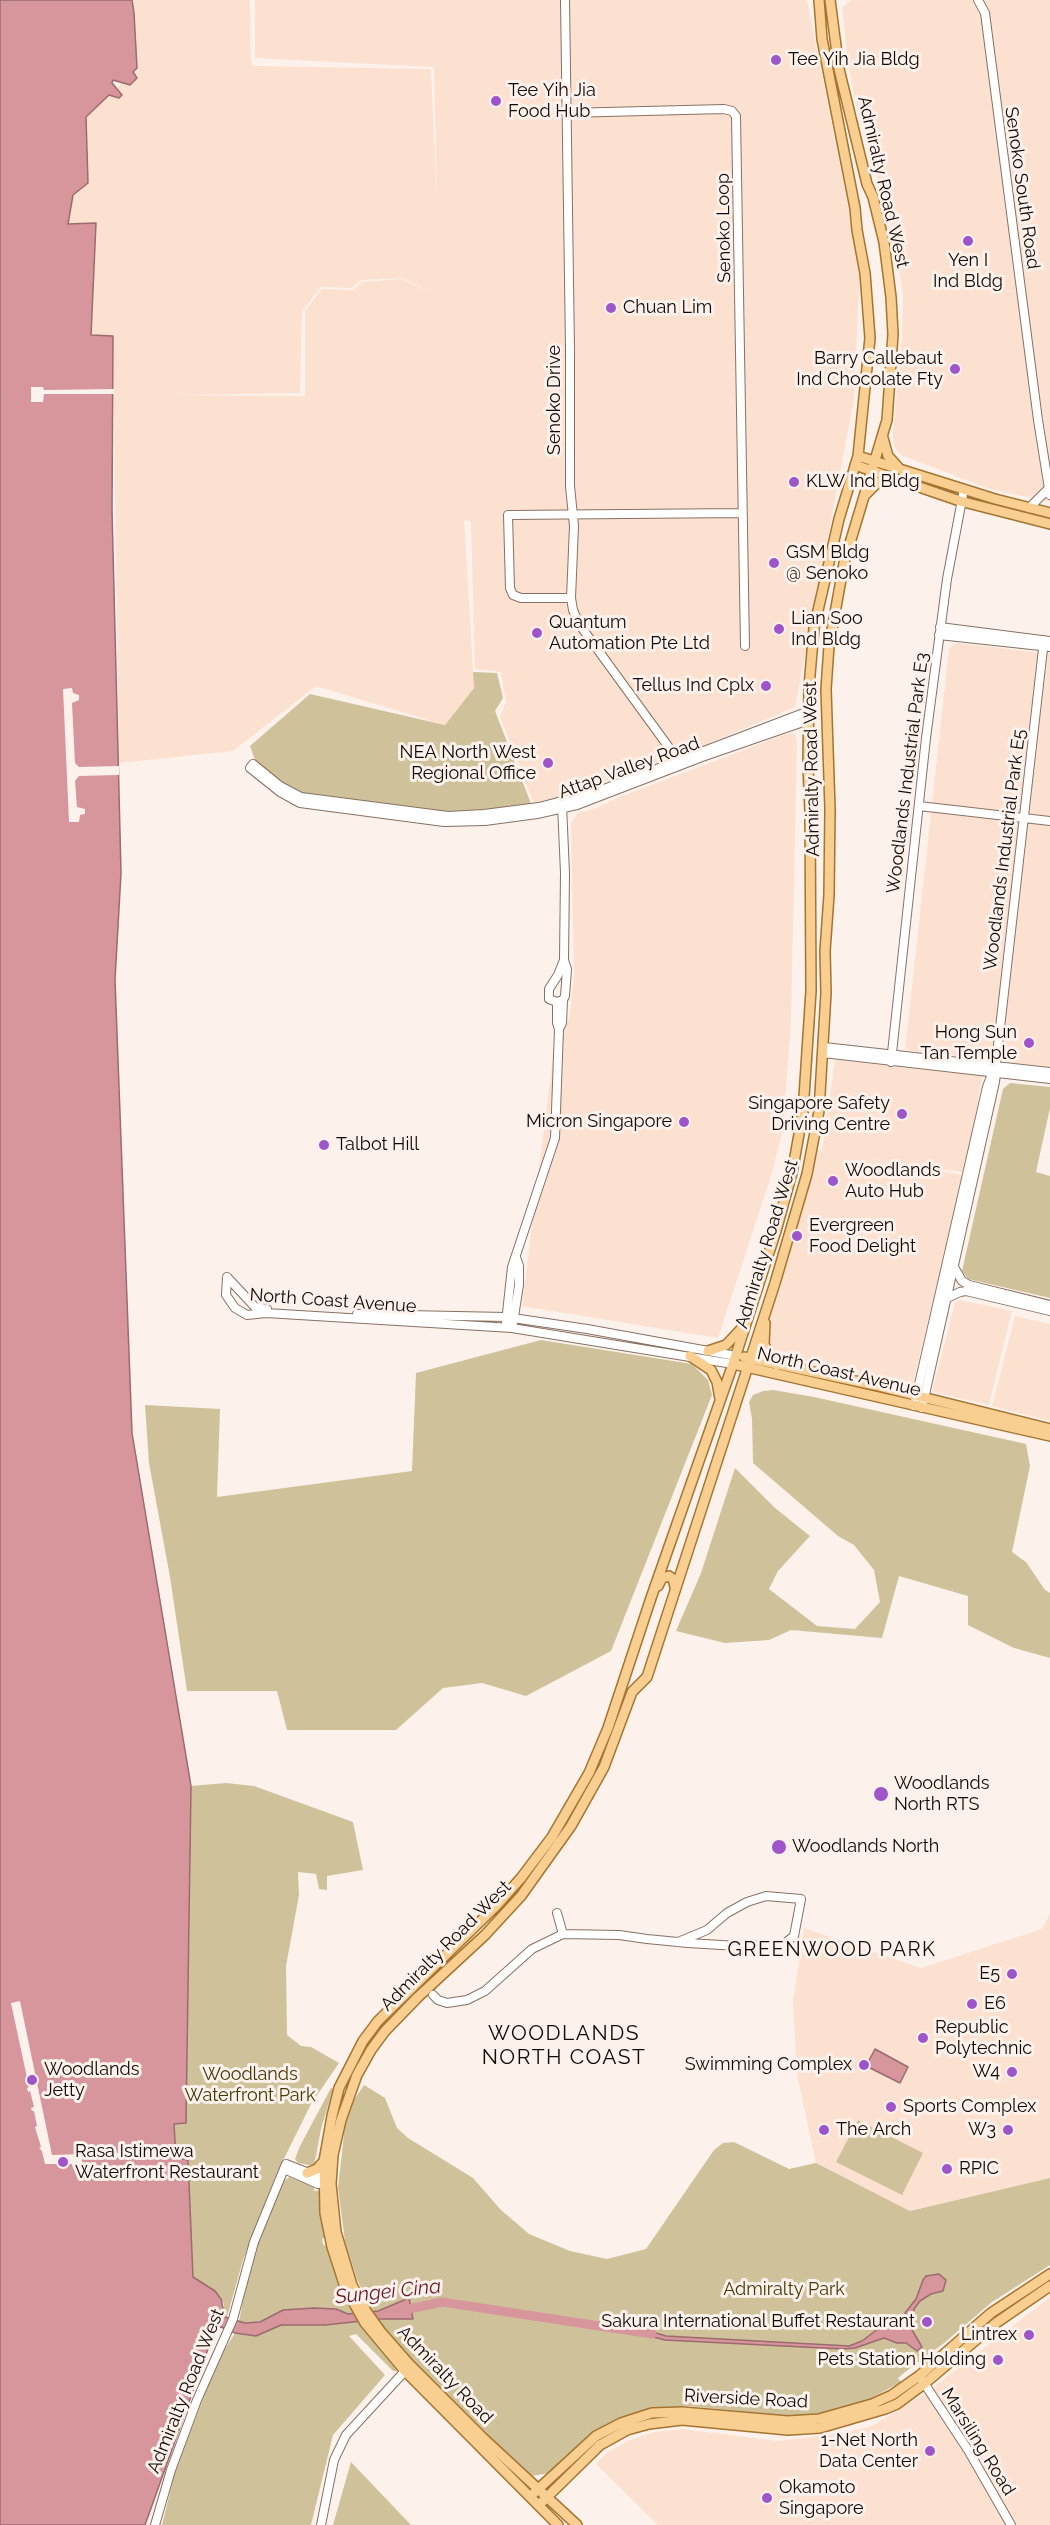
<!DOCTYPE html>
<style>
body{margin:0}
canvas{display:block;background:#fcf1eb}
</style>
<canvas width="1050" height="2525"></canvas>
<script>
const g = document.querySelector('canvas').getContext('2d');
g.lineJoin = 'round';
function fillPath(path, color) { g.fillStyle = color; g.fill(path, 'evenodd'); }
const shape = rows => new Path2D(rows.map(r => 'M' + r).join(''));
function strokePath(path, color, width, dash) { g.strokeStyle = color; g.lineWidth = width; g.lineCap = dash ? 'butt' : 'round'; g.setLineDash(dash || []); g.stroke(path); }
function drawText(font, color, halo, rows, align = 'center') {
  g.font = font + ' Raleway,sans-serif'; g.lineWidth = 6; g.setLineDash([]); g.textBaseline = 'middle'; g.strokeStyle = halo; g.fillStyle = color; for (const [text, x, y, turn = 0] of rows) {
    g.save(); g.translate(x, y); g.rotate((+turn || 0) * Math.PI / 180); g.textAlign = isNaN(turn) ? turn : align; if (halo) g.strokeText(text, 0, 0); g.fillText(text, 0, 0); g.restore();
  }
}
fillPath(shape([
 [132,0,250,0,251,66,431,69,437,204,434,67,255,58,255,0,807,0,860,266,854,400,795,707,679,756,535,806,500,717,506,702,501,672,475,669,471,521,464,520,474,688,445,725,316,686,233,751,119,763,113,336,91,335,96,223,68,224,73,195,88,183,86,117,137,68],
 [403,278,439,297,402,279,362,282,354,290,322,289,305,311,305,396,167,395,300,393,302,311,321,287,352,288,361,280],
 [851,0,1050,0,1050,502,990,489,901,455,894,446,893,433,902,337,903,295,894,238,854,94,848,63,842,8],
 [956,643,1050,654,1050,1067,905,1050,949,649],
 [789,733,795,734,797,743,791,1020,783,1130,771,1176,718,1338,522,1306,555,1040,569,1019,570,1013,574,974,571,823,578,813,597,808,617,798],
 [835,1060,982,1076,967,1173,854,1156,963,1175,912,1387,778,1358,765,1331,805,1200,817,1150,822,1151],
 [960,1300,1012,1311,989,1405,932,1392,955,1303],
 [1015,1316,1050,1324,1050,1421,992,1406],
 [1050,1914,1050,2178,910,2211,816,2163,797,2074,793,2002,804,1928,921,1968,1042,1929],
 [1050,2297,1050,2525,658,2525,596,2464,609,2451,630,2440,654,2432,683,2429,778,2441,843,2433,872,2426,926,2393]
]), '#fce1d1');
fillPath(shape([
 [473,672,497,673,503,698,495,711,532,806,443,814,295,794,255,760,250,746,310,694,445,725,474,688],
 [1010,1083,1050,1087,1050,1108,1036,1172,1050,1176,1050,1298,968,1279,962,1271,1003,1089],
 [541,1340,692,1364,708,1380,712,1395,611,1651,526,1696,482,1683,443,1688,396,1730,287,1730,277,1691,187,1691,170,1577,149,1463,145,1405,220,1409,217,1497,412,1471,416,1373],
 [773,1390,814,1397,1026,1444,1030,1466,1012,1552,1026,1562,1045,1590,1050,1593,1050,1658,1014,1648,968,1625,968,1596,899,1576,882,1638,791,1630,769,1640,725,1643,676,1631,701,1573,735,1468,775,1508,810,1536,778,1571,769,1589,817,1626,855,1629,880,1602,874,1570,854,1545,838,1536,753,1463,752,1419,749,1402,753,1395,763,1391],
 [226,1783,254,1786,353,1822,363,1870,327,1876,327,1890,319,1889,316,1874,298,1872,299,1895,286,1966,287,2035,301,2046,311,2047,339,2063,311,2104,275,2177,243,2260,227,2317,224,2317,224,2304,215,2291,193,2277,188,2160,176,2159,174,2124,185,2122,191,1786],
 [364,2085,385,2098,397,2128,408,2138,473,2178,501,2210,529,2234,570,2251,607,2259,646,2249,714,2150,723,2143,734,2142,789,2169,816,2163,910,2211,1050,2178,1050,2265,992,2302,944,2343,905,2372,898,2378,901,2382,856,2406,826,2413,792,2416,688,2406,654,2409,595,2432,550,2473,531,2476,412,2362,377,2321,380,2319,369,2305,357,2279,345,2241,338,2188,345,2126,354,2100],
 [331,2088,333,2089,321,2129,314,2166,298,2163,295,2159,300,2146],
 [858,2120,923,2153,902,2195,836,2162],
 [289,2177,314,2186,314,2191,319,2191,325,2237,322,2239,323,2244,327,2247,353,2311,372,2338,395,2366,397,2371,393,2371,356,2334,349,2336,385,2375,333,2435,311,2525,162,2525,175,2472,217,2362,235,2333,256,2336,281,2325,325,2325,292,2310,283,2310,260,2322,239,2322,246,2284,258,2243,284,2181],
 [351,2462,411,2525,333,2525]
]), '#cfc29a');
const water = shape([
 [0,0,132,0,134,13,137,68,133,72,137,78,130,85,113,80,112,83,122,95,119,98,109,95,86,117,88,183,73,195,68,224,96,223,91,335,113,336,112,510,121,873,115,980,132,1433,191,1786,186,2123,174,2124,176,2158,188,2160,193,2277,215,2291,221,2299,225,2317,245,2323,260,2322,283,2310,314,2308,336,2309,348,2314,378,2311,409,2298,413,2319,381,2319,325,2325,281,2325,256,2336,235,2333,221,2327,218,2329,213,2335,145,2525,0,2525,0,0],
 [875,2049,908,2067,900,2083,866,2066,875,2049],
 [939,2274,946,2280,943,2291,931,2294,920,2301,914,2309,912,2321,908,2318,905,2313,916,2299,923,2280,926,2276,939,2274],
 [895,2320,911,2328,922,2347,917,2351,906,2343,897,2343,884,2338,855,2348,843,2349,665,2340,642,2334,643,2329,666,2336,849,2346,862,2341,887,2322,895,2320]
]);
fillPath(water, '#d7959c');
strokePath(water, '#9c6b6f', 1.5);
fillPath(shape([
 [31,387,43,387,44,390,114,389,114,394,44,394,43,402,31,402],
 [72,688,73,693,79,695,79,700,72,703,75,763,79,767,119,766,119,775,79,776,75,781,77,807,85,809,85,814,80,815,79,822,69,822,63,689],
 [20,2001,52,2155,176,2151,176,2155,82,2159,82,2164,45,2164,42,2151,39,2148,41,2147,35,2127,37,2126,34,2111,32,2111,31,2108,34,2107,30,2091,28,2092,27,2088,29,2087,11,2003]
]), '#fcf1eb');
strokePath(shape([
 [399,2311,442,2302,652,2334]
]), '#d7959c', 9);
const minor = shape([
 [565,0,570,349,570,486,574,526,571,598,573,610,579,624,681,764],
 [978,0,985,13,1038,420,1050,495],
 [566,113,724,109,732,111,736,116,745,646],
 [1029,508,1048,489],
 [571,598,521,598,513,595,510,588,508,515,742,513],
 [940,627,1050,641],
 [939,635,1050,647],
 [809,720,702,757,577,805,537,814,485,821,444,822,300,803,280,792,250,768,253,764,280,786,301,797,448,816,484,814,539,807,596,792,809,711],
 [919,806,1050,821],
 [557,1002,563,1000,565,996,567,969,564,960,565,873,562,805],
 [557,1002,549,999,549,989,558,975,564,960],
 [559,1029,562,1023,563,1000],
 [824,1047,1050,1072],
 [823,1053,1050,1079],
 [891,1062,926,738,947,579,964,489],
 [954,1267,962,1281,969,1285,1050,1305],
 [227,1277,226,1295,235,1308,247,1315,266,1313,512,1328,733,1364],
 [227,1277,255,1307,267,1309],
 [947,1298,960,1292,966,1291,1050,1311],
 [357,1314,506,1317,587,1329,736,1356],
 [506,1322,512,1267,555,1138,559,1029,557,1023,557,1002],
 [513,1323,519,1285,519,1266,516,1257],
 [914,1406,987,1087,996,1063,1044,640],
 [922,1408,995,1082,997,1065],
 [557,1913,563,1934],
 [433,1995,438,2000,447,2003,467,2000,485,1991,532,1949,563,1934,619,1935,647,1939,678,1942,688,1943,738,1946,784,1944,794,1936,801,1899,766,1896,747,1902,727,1913,707,1930,678,1942],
 [284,2169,318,2184,327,2184],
 [922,2380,968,2450,1011,2525],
 [155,2525,171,2470,197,2400,233,2319,254,2242,286,2164,319,2177,329,2177],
 [321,2525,334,2460,346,2435,405,2371]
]);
const major = shape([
 [883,438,888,456,898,467],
 [858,456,995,499,1050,513],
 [855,465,960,501,1050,524],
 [866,494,877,483,892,478],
 [765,1323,764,1344,768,1353,777,1365],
 [708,1351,726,1345,742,1328],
 [690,1356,711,1370,717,1382,720,1399],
 [744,1357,874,1385,1050,1429],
 [733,1364,1050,1436],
 [658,1586,662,1578,669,1576,673,1579,675,1587],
 [307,2173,317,2169,324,2161],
 [534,2493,596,2436,621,2423,652,2413,682,2412,788,2421,819,2419,872,2404,892,2395,919,2376,991,2313,1050,2274],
 [543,2501,600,2445,627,2430,649,2424,682,2420,788,2430,820,2428,885,2409,897,2404,924,2384,996,2323,1050,2286],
 [558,2525,405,2371,365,2323,345,2287,332,2247,325,2213,324,2161,332,2116,339,2088,363,2041,378,2021,497,1905,521,1878,552,1837,589,1773,608,1728,651,1598,733,1364,776,1231,792,1173,803,1112,811,991,810,812,808,766,809,687,814,628,839,519,858,456,870,338,865,273,857,230,855,208,822,39,819,0],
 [577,2525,482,2437,409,2364,381,2332,366,2311,352,2285,336,2232,331,2184,333,2155,341,2120,357,2075,371,2050,385,2031,418,1997,485,1935,521,1896,571,1826,604,1767,632,1692,647,1677,775,1283,807,1174,819,1111,826,993,825,951,829,895,830,809,826,689,829,646,844,563,887,420,893,334,891,297,884,242,873,197,867,184,839,69,830,0]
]);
strokePath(minor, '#887163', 10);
strokePath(major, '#a57430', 12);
strokePath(minor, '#fff', 8);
strokePath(major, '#f8ce91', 9);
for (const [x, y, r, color] of [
 [776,60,6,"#9e55c9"],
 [496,101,6,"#9e55c9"],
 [968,241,6,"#9e55c9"],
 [611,308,6,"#9e55c9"],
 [955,369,6,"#9e55c9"],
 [794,482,6,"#9e55c9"],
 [774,563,6,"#9e55c9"],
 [779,629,6,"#9e55c9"],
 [537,633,6,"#9e55c9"],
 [766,686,6,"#9e55c9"],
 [548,763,6,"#9e55c9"],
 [1029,1043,6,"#9e55c9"],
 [902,1114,6,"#9e55c9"],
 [684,1122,6,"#9e55c9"],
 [324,1145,6,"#9e55c9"],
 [833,1181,6,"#9e55c9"],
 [797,1236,6,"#9e55c9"],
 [881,1794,8,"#9e55c9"],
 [779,1847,8,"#9e55c9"],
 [1012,1974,6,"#9e55c9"],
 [972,2004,6,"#9e55c9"],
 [923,2038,6,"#9e55c9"],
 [864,2065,6,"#9e55c9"],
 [1012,2072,6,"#9e55c9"],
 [32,2080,6,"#9e55c9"],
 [891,2107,6,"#9e55c9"],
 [824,2130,6,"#9e55c9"],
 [1008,2130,6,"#9e55c9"],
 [63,2162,6,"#9e55c9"],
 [947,2169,6,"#9e55c9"],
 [927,2322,6,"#9e55c9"],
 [1029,2335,6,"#9e55c9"],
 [998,2360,6,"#9e55c9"],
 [930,2451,6,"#9e55c9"],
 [767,2498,6,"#9e55c9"]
]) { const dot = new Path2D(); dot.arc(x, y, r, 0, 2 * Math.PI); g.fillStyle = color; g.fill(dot); strokePath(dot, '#fcf1eb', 2); }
drawText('18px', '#120905', '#fcf1eb', [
 ["Tee Yih Jia Bldg",788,60],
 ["Tee Yih Jia",508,91],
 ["Food Hub",508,112],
 ["Yen I",968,261,"center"],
 ["Ind Bldg",968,282,"center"],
 ["Chuan Lim",623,308],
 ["Barry Callebaut",943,359,"right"],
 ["Ind Chocolate Fty",943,380,"right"],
 ["KLW Ind Bldg",806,482],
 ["GSM Bldg",786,553],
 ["@ Senoko",786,574],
 ["Lian Soo",791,619],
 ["Ind Bldg",791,640],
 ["Quantum",549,623],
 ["Automation Pte Ltd",549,644],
 ["Tellus Ind Cplx",754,686,"right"],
 ["NEA North West",536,753,"right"],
 ["Regional Office",536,774,"right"],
 ["Hong Sun",1017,1033,"right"],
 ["Tan Temple",1017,1054,"right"],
 ["Singapore Safety",890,1104,"right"],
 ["Driving Centre",890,1125,"right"],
 ["Micron Singapore",672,1122,"right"],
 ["Talbot Hill",336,1145],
 ["Woodlands",845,1171],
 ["Auto Hub",845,1192],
 ["Evergreen",809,1226],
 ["Food Delight",809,1247],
 ["Woodlands",894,1784],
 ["North RTS",894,1805],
 ["Woodlands North",792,1847],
 ["E5",1000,1974,"right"],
 ["E6",984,2004],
 ["Republic",935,2028],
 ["Polytechnic",935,2049],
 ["Swimming Complex",852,2065,"right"],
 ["Woodlands",44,2070],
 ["Jetty",44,2091],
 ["W4",1000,2072,"right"],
 ["Sports Complex",903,2107],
 ["The Arch",836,2130],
 ["W3",996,2130,"right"],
 ["Rasa Istimewa",75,2152],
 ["Waterfront Restaurant",75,2173],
 ["RPIC",959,2169],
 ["Sakura International Buffet Restaurant",915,2322,"right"],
 ["Lintrex",1017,2335,"right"],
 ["Pets Station Holding",986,2360,"right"],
 ["1-Net North",918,2441,"right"],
 ["Data Center",918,2462,"right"],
 ["Okamoto",779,2488],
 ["Singapore",779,2509]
], 'left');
drawText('18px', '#120905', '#fcf1eb', [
 ["Admiralty Road West",883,182,77],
 ["Senoko South Road",1022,188,82],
 ["Senoko Loop",724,228,-91],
 ["Senoko Drive",555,400,-90],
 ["Attap Valley Road",629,768,-20],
 ["Admiralty Road West",812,769,-91],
 ["Woodlands Industrial Park E3",908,773,-83],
 ["Woodlands Industrial Park E5",1005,850,-83],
 ["Admiralty Road West",767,1244,-73],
 ["North Coast Avenue",333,1301,4],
 ["North Coast Avenue",839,1372,13],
 ["Admiralty Road West",446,1946,-45],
 ["Admiralty Road",445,2375,46],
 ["Admiralty Road West",186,2391,-68],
 ["Riverside Road",746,2399,3],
 ["Marsiling Road",978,2442,58]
]);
drawText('18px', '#463806', '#fcf1eb', [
 ["Woodlands",250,2075],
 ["Waterfront Park",250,2096],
 ["Admiralty Park",784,2290]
]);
g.letterSpacing = '1.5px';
drawText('20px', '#120905', '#fcf1eb', [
 ["GREENWOOD PARK",832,1950]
]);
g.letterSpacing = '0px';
drawText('italic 20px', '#67192b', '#fcf1eb', [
 ["Sungei Cina",388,2292,-6]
]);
g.letterSpacing = '1.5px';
drawText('21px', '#120905', '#fcf1eb', [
 ["WOODLANDS",564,2034],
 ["NORTH COAST",564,2058]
]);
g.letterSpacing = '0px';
</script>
